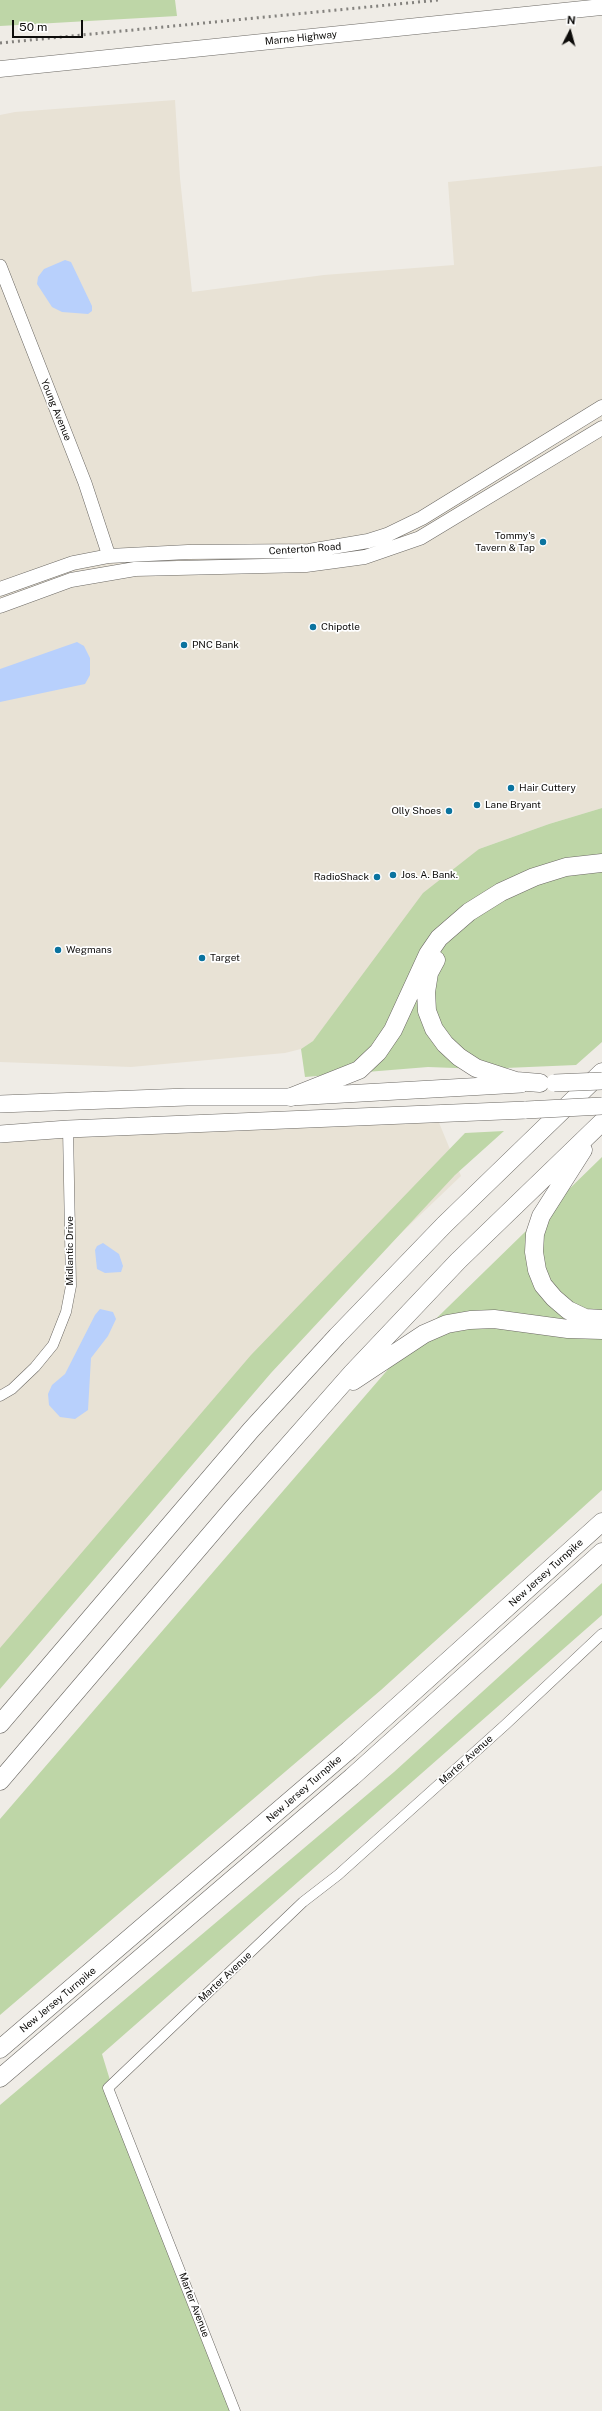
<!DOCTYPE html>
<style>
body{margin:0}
#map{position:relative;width:602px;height:2411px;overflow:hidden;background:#efece6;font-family:"Public Sans",sans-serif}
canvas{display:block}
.north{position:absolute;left:550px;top:12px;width:40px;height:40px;-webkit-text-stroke:3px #fff;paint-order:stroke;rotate:6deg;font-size:11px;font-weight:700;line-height:16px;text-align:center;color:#0d0c0a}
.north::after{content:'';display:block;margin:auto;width:14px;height:18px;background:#0d0c0a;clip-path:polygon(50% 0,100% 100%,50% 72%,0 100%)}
.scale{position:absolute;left:12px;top:20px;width:71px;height:18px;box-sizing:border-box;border:2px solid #0d0c0a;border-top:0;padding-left:5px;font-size:12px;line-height:14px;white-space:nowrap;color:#0d0c0a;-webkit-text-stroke:3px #fff;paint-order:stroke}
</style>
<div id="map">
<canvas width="602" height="2411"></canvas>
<div class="north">N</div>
<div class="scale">50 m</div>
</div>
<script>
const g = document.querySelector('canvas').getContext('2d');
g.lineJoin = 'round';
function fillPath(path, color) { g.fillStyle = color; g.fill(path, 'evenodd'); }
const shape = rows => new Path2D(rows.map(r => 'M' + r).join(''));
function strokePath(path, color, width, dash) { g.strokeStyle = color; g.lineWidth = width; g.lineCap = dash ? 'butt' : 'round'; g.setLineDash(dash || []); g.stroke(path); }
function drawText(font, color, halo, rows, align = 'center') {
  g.font = font + ' "Public Sans",sans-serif'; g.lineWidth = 3.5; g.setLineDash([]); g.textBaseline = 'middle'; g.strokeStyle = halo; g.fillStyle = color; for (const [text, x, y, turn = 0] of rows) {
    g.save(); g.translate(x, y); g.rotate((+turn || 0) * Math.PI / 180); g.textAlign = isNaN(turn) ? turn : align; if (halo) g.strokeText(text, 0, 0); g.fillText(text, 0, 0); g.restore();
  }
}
fillPath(shape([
 [175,100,180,178,192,292,324,275,454,265,448,182,602,166,602,808,549,824,479,849,339,1008,313,1041,301,1049,285,1053,131,1067,0,1062,0,115,15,112],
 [435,1113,461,1176,372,1261,237,1403,0,1686,0,1134]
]), '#e8e2d5');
fillPath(shape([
 [0,0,175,0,177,16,0,26],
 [602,808,602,1042,576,1065,482,1069,428,1067,305,1077,301,1049,313,1041,423,893,479,849,549,824],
 [504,1131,455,1175,271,1373,0,1689,0,1648,251,1355,465,1133],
 [602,1157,602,1490,381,1690,0,2015,0,1819,409,1345],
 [602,1583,602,1615,102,2054,121,2116,234,2411,0,2411,0,2105,394,1772]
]), '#bed6a7');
fillPath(shape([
 [65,260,71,262,92,306,92,311,88,314,62,312,52,307,37,284,38,277,44,269],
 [77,642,84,646,90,658,90,675,85,684,0,702,0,669],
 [103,1243,119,1254,123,1266,121,1272,105,1273,97,1269,95,1250,97,1246],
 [100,1309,113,1312,116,1319,108,1336,91,1358,88,1410,75,1419,60,1417,49,1405,48,1394,52,1385,65,1374,95,1315]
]), '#b8d0fc');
const minor = shape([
 [0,1396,12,1389,35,1367,53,1345,66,1312,71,1286,68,1129],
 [235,2411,108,2088,303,1902,338,1875,505,1725,602,1634]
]);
const tertiary = shape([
 [0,266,85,483,109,556]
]);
const secondary = shape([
 [0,589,73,563,109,556,188,552,309,551,368,541,387,535,422,518,602,407],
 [0,606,71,580,135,569,306,565,365,557,420,538,602,428]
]);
const primary = shape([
 [0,69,602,7]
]);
const trunk = shape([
 [0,1104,187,1097,291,1097,521,1084],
 [0,1134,68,1129,526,1110]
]);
const motorway = shape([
 [436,960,429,973,426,992,427,1011,434,1029,445,1044,459,1057,476,1068,516,1081,540,1083],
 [291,1097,359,1070,378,1052,393,1030,428,954,439,938,469,912,501,892,534,877,566,867,602,863],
 [583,1150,541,1216,535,1234,534,1252,537,1270,543,1285,554,1298,568,1310,585,1318,602,1319],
 [353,1381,424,1334,447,1324,470,1320,494,1319,568,1329,602,1330],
 [0,1724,251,1430,337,1336,444,1225,602,1072],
 [0,1781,233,1508,352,1373,458,1261,602,1122],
 [0,2049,349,1750,602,1522],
 [0,2078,352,1777,602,1552]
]);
strokePath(minor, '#6c6964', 11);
strokePath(tertiary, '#6c6964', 14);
strokePath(secondary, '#6c6964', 15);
strokePath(primary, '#6c6964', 17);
strokePath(trunk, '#6c6964', 18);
strokePath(motorway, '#6c6964', 19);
strokePath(minor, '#fff', 10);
strokePath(tertiary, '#fff', 13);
strokePath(secondary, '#fff', 14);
strokePath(primary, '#fff', 16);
strokePath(trunk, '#fff', 17);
strokePath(motorway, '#fff', 18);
strokePath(shape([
 [0,43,439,0]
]), '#84827e', 3, [2, 4]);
const trunkBridge = shape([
 [554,1083,602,1081],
 [526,1110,602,1106]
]);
strokePath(trunkBridge, '#6c6964', 18, []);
strokePath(trunkBridge, '#fff', 17);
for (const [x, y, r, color] of [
 [543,542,4,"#0a739f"],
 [313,627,4,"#0a739f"],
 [184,645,4,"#0a739f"],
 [511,788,4,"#0a739f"],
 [477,805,4,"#0a739f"],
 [449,811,4,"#0a739f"],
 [393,875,4,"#0a739f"],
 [377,877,4,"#0a739f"],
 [58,950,4,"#0a739f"],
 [202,958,4,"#0a739f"]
]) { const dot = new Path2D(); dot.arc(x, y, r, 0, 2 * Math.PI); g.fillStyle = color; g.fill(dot); strokePath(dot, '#fff', 1.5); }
drawText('10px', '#0d0c0a', '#fff', [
 ["Marne Highway",301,38,-6],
 ["Young Avenue",56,410,68],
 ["Centerton Road",305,549,-4],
 ["Midlantic Drive",70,1251,-90],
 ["New Jersey Turnpike",546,1573,-42],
 ["Marter Avenue",466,1760,-42],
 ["New Jersey Turnpike",304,1789,-41],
 ["Marter Avenue",225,1977,-43],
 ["New Jersey Turnpike",58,2000,-40],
 ["Marter Avenue",194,2305,69]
]);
drawText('10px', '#0d0c0a', '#fff', [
 ["Tommy's",535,536,"right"],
 ["Tavern & Tap",535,548,"right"],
 ["Chipotle",321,627],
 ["PNC Bank",192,645],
 ["Hair Cuttery",519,788],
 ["Lane Bryant",485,805],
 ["Olly Shoes",441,811,"right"],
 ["Jos. A. Bank.",401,875],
 ["RadioShack",369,877,"right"],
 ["Wegmans",66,950],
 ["Target",210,958]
], 'left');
</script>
